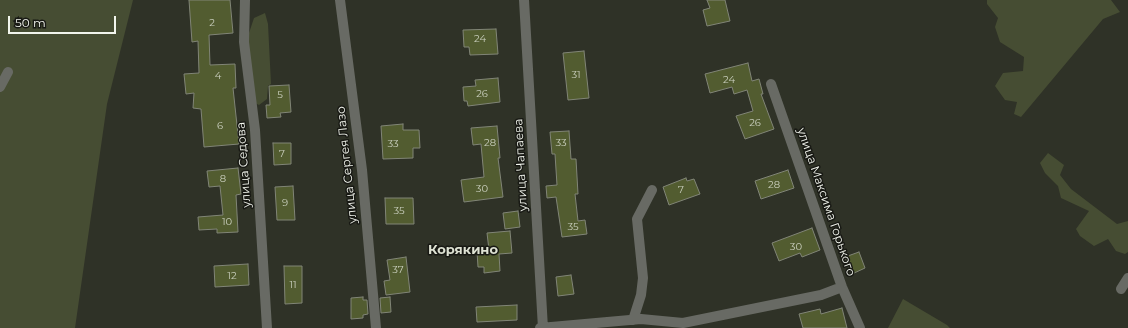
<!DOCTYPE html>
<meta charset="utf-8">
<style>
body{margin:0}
#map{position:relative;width:1128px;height:328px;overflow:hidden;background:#2f3227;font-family:Montserrat,sans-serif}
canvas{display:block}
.scale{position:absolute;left:8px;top:16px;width:108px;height:18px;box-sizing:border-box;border:2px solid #f2f5ed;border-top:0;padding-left:5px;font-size:12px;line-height:14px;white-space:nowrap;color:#f2f5ed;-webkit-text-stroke:3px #181914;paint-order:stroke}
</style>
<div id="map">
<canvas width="1128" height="328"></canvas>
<div class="scale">50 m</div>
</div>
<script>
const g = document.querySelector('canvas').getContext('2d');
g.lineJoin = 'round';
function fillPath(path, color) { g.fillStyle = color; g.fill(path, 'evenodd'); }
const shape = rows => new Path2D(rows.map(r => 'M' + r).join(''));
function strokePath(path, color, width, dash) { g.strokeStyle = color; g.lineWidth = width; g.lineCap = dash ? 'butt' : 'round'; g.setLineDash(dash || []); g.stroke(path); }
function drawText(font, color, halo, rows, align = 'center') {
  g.font = font + ' Montserrat,sans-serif'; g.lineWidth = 3; g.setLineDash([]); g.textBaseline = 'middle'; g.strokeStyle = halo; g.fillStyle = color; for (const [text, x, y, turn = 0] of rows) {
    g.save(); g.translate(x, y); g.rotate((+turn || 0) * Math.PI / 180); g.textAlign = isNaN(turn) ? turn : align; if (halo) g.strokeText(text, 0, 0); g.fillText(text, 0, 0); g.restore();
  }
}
fillPath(shape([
 [0,0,133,0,107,104,75,328,0,328],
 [987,0,1111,0,1120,12,1103,19,1021,117,1014,114,1017,102,1005,100,995,86,1003,73,1023,71,1024,57,1000,42,995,27,998,18,987,4],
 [265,13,268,24,271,84,268,86,267,99,259,105,255,103,247,39,254,18],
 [1048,153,1064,165,1060,175,1071,189,1117,224,1128,221,1128,252,1125,254,1116,251,1108,239,1094,246,1080,236,1076,229,1089,211,1061,198,1058,186,1045,173,1040,163],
 [903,299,947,325,950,328,888,328]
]), '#464d33');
const building = shape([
 [189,0,230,0,233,33,209,35,210,65,235,64,236,88,233,88,239,144,204,147,201,109,193,108,194,93,186,94,184,74,199,73,198,41,192,42,189,0],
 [707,0,725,0,730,21,707,26,703,10,710,8,707,0],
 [496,29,498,54,470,55,469,47,464,47,463,30,496,29],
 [584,51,589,98,568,100,563,53,584,51],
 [748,63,752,81,759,79,763,94,761,94,774,129,745,139,736,116,753,111,747,90,734,94,732,87,710,93,705,74,748,63],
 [498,78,500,102,468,106,467,101,464,101,463,87,476,86,475,80,498,78],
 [289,85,291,112,280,113,281,117,267,118,266,105,270,105,269,86,289,85],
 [403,124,403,130,419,130,420,148,413,148,413,158,383,159,381,126,403,124],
 [497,126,500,158,498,158,503,197,464,202,461,180,484,177,481,144,473,145,471,128,497,126],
 [569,131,571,159,576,159,578,194,575,194,578,221,585,220,587,234,562,237,556,197,547,198,546,186,557,185,555,154,552,154,550,132,569,131],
 [273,143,291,143,291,164,274,165,273,143],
 [238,168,241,194,236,195,238,232,217,233,217,229,199,230,198,217,223,215,220,186,209,187,207,171,238,168],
 [788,170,794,188,761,199,755,181,788,170],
 [686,178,687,181,694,179,700,194,669,205,663,187,686,178],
 [293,186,295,220,277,220,275,187,293,186],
 [385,198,413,198,414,224,386,224,385,198],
 [518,211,520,227,505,229,503,213,518,211],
 [812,228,820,250,802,257,800,253,779,261,772,243,812,228],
 [510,231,512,253,499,254,500,271,484,273,484,267,478,267,477,251,489,250,487,233,510,231],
 [859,252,865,268,852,274,845,257,859,252],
 [406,257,410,292,386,295,384,281,390,280,387,260,406,257],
 [248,264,249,285,215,287,214,266,248,264],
 [284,266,302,266,302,303,285,304,284,266],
 [571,275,574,294,558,296,556,277,571,275],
 [363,297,363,300,367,300,368,314,363,315,363,318,351,319,351,298,363,297],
 [390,297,391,312,381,313,380,298,390,297],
 [517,305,517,320,477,322,476,307,517,305],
 [842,308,847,328,803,328,799,314,820,309,821,314,842,308]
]);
fillPath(building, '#525c30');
strokePath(building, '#818577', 1);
strokePath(shape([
 [245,0,244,42,255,130,267,328],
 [340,0,362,170,376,328],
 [524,0,543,328],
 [771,84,842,287,860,328],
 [0,87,8,72],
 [1121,289,1128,278],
 [633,320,641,295,643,278,637,219,652,190],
 [540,328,641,319,683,323,821,295,842,287]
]), '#686a64', 10);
drawText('10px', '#cacfbe', null, [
 ["2",212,23],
 ["24",480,39],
 ["31",576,75],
 ["4",218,76],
 ["24",729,80],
 ["26",482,94],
 ["5",280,95],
 ["26",755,123],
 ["6",220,126],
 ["28",490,143],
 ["33",561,143],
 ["33",393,144],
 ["7",282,154],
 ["8",223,179],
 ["28",774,185],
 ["30",482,189],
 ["7",681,190],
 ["9",285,203],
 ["35",399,211],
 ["10",227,222],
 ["35",573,227],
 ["30",796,247],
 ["37",398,270],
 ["12",232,276],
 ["11",293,285]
]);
drawText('12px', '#f2f5ed', '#181914', [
 ["улица Седова",244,165,-94],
 ["улица Сергея Лазо",347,165,-96],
 ["улица Чапаева",521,165,-93],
 ["улица Максима Горького",826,202,71]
]);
drawText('bold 13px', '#dee2d3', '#181914', [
 ["Корякино",463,250]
]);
</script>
